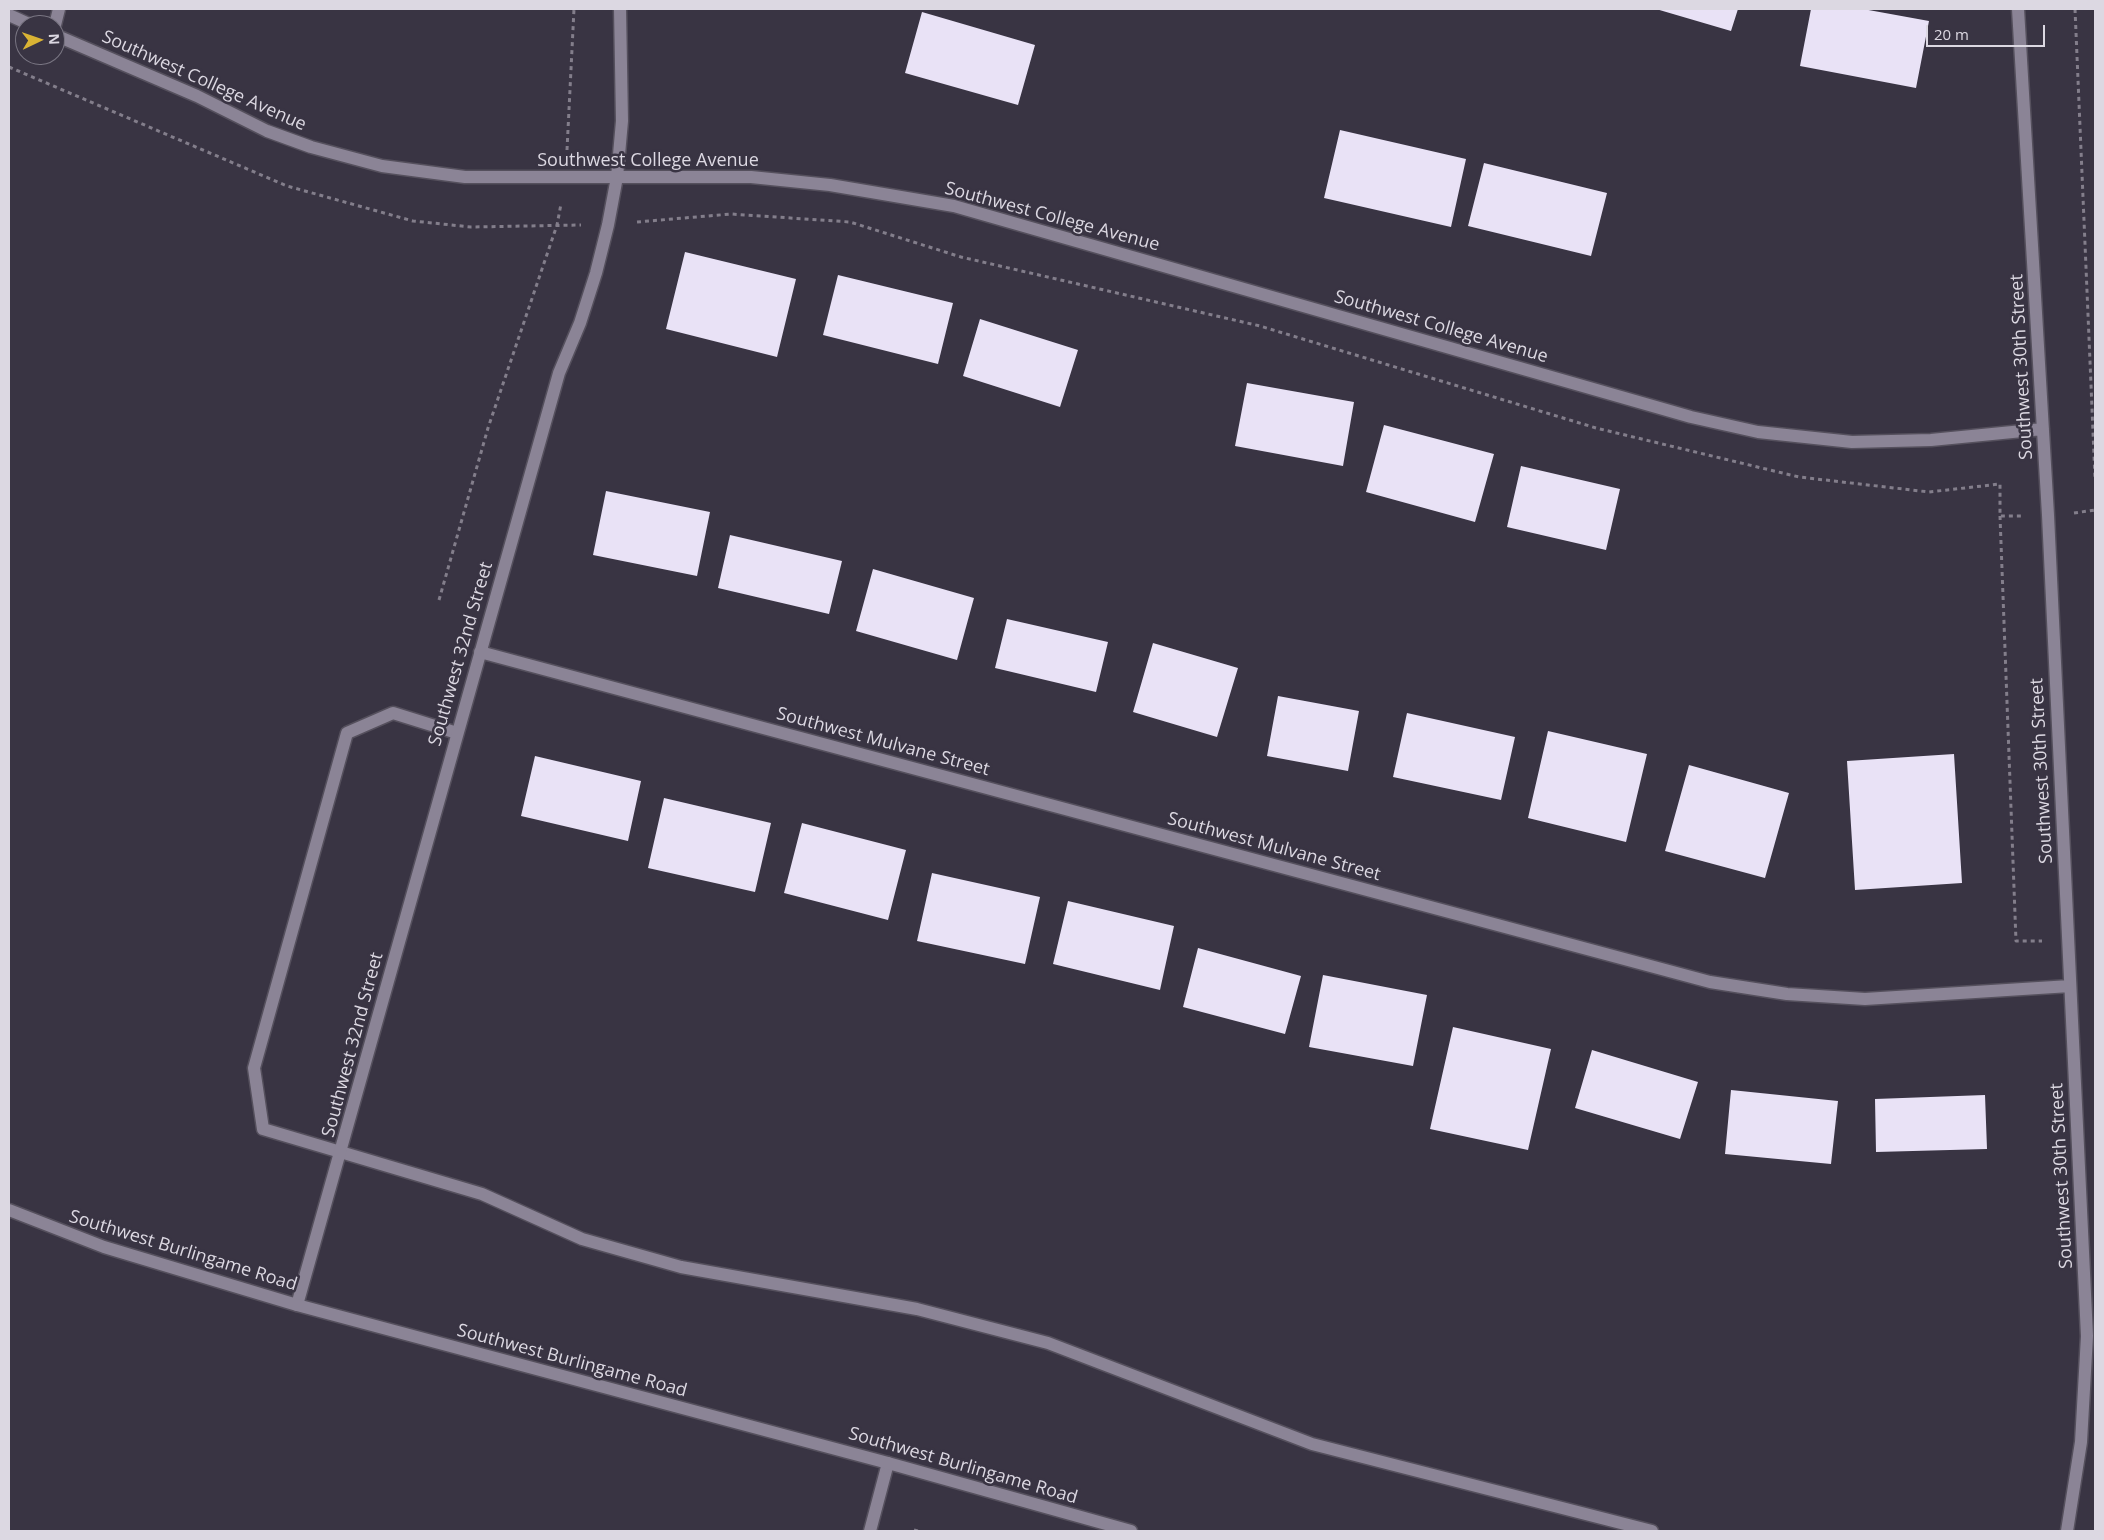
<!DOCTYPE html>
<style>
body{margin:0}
#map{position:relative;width:2104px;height:1540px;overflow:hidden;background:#393443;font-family:"Open Sans",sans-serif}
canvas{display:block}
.frame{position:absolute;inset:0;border:10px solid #dcd8e2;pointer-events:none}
.north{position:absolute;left:15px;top:15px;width:50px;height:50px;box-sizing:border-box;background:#393443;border:1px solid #7a7683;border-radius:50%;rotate:87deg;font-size:14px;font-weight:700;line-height:20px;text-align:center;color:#dcd8e2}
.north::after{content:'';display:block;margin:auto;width:18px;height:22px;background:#d9b334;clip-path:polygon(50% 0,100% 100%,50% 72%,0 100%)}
.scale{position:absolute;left:1926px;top:25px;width:119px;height:22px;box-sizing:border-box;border:2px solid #dcd8e2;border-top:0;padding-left:6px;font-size:15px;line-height:18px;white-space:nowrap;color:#dcd8e2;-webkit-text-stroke:4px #393443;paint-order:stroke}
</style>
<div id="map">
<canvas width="2104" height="1540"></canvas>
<div class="frame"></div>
<div class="north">N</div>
<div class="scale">20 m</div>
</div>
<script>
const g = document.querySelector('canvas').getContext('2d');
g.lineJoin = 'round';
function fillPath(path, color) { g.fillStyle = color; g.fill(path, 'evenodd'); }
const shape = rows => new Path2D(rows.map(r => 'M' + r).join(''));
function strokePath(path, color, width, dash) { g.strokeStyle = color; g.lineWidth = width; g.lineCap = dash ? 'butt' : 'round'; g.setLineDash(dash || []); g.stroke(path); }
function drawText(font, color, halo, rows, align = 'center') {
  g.font = font + ' "Open Sans",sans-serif'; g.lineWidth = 5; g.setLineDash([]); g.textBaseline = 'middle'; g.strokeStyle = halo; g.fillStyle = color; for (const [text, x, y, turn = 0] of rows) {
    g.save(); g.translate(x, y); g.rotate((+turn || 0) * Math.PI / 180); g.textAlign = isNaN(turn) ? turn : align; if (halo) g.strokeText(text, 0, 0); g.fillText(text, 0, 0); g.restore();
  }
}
fillPath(shape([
 [1656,9,1738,9,1731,31],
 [1811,9,1863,9,1929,21,1916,88,1800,66],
 [922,12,1035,45,1018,105,905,73],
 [1340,130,1466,159,1451,227,1324,198],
 [1484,163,1607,193,1591,256,1468,226],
 [685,252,796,279,777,357,666,329],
 [838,275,953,303,938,364,823,335],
 [980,319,1078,350,1060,407,963,376],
 [1247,383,1354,402,1343,466,1235,446],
 [1384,425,1494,454,1475,522,1366,492],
 [1521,466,1620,489,1606,550,1507,527],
 [606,491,710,512,697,576,593,555],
 [730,535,842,561,829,614,718,588],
 [873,569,974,598,957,660,856,631],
 [1007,619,1108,642,1096,692,995,668],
 [1153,643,1238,668,1217,737,1133,712],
 [1278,696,1359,711,1348,771,1267,756],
 [1407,713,1515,737,1501,800,1393,777],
 [1548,731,1647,754,1626,842,1528,818],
 [1954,754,1962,883,1855,890,1847,761],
 [535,756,641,781,628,841,521,816],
 [1689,765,1789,793,1765,878,1665,851],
 [664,798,771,823,755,892,648,868],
 [802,823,906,850,888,920,784,893],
 [932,873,1040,897,1025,964,917,941],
 [1068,901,1174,926,1160,990,1053,964],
 [1198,948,1301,976,1285,1034,1183,1007],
 [1323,975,1427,995,1413,1066,1309,1047],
 [1453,1027,1551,1049,1528,1150,1430,1129],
 [1592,1050,1698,1082,1680,1139,1575,1108],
 [1731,1090,1838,1101,1831,1164,1725,1154],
 [1985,1095,1987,1149,1876,1152,1875,1099]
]), '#e9e2f6');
const lane = shape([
 [457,733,393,713,347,733,254,1068,263,1129,482,1194,582,1239,681,1267,917,1309,1048,1343,1312,1444,1652,1531]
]);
const street = shape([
 [2018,9,2048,515,2087,1336,2081,1442,2067,1531],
 [9,15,31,25],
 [55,25,59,9],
 [55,35,197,96,267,131,311,147,382,166,465,177,751,177,830,185,954,206,1691,417,1758,432,1852,442,1931,440,2043,429],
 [480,652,1710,982,1787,994,1865,999,2070,986],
 [297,1305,559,373,580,323,596,273,608,225,617,177,622,121,620,9],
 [870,1531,888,1463]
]);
const secondary = shape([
 [9,1210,104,1247,297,1305,888,1463,1131,1531]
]);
strokePath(lane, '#55505d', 15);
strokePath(street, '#55505d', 15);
strokePath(secondary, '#55505d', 15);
strokePath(shape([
 [2075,9,2095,479],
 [9,67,287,186,413,221,471,227,581,225],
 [567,150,574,9],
 [637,222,731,214,850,222,961,257,1260,326,1596,428,1799,477,1929,492,2000,484,2000,516,2021,516],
 [2074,513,2095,510],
 [2000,516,2016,941,2042,941],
 [439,600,488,428,557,225,561,204],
 [914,1530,918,1531]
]), '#837e8b', 3, [4, 4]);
strokePath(lane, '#8b8496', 12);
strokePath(street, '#8b8496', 12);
strokePath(secondary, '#8b8496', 12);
drawText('18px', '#dcd8e2', '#393443', [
 ["Southwest College Avenue",204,81,24],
 ["Southwest College Avenue",648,161],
 ["Southwest College Avenue",1052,217,15],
 ["Southwest College Avenue",1441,327,16],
 ["Southwest 30th Street",2022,367,-93],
 ["Southwest 32nd Street",461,654,-74],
 ["Southwest Mulvane Street",883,742,15],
 ["Southwest 30th Street",2042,771,-93],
 ["Southwest Mulvane Street",1274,847,15],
 ["Southwest 32nd Street",353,1045,-75],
 ["Southwest 30th Street",2062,1176,-93],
 ["Southwest Burlingame Road",183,1251,17],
 ["Southwest Burlingame Road",572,1361,15],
 ["Southwest Burlingame Road",963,1466,16]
]);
</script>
